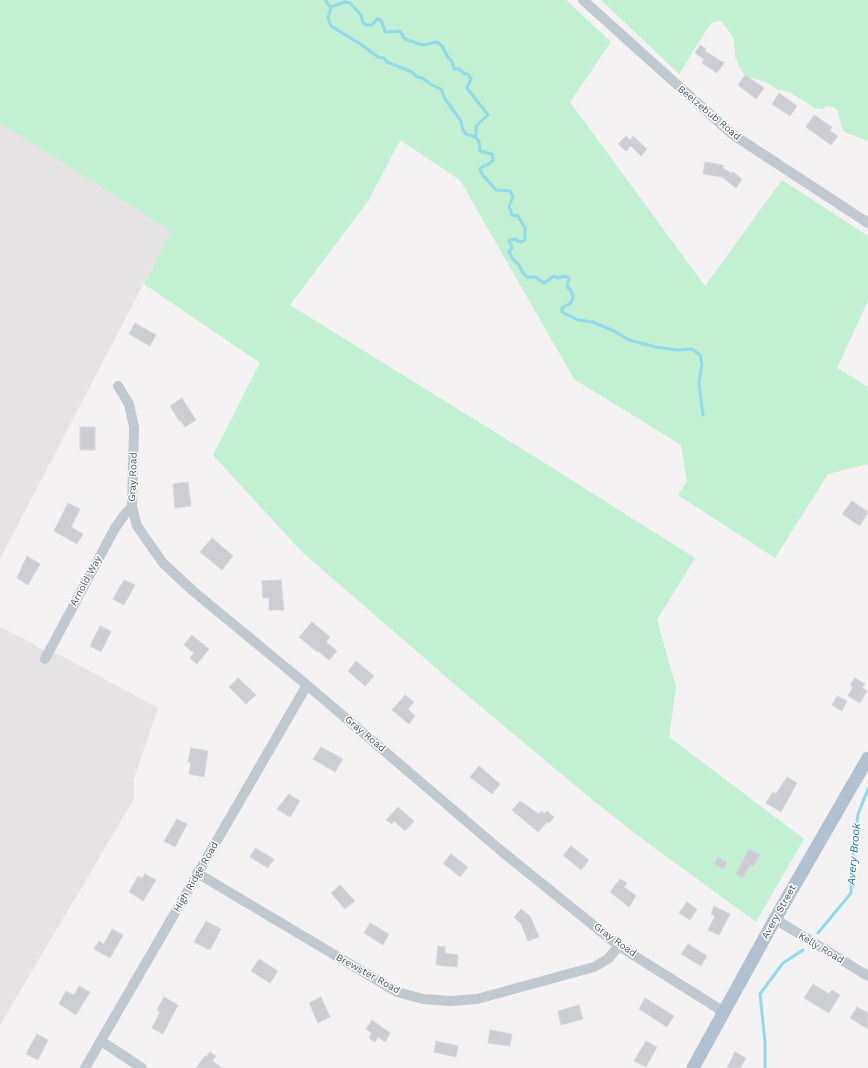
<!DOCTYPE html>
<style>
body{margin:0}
canvas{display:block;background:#f4f2f2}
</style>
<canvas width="868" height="1068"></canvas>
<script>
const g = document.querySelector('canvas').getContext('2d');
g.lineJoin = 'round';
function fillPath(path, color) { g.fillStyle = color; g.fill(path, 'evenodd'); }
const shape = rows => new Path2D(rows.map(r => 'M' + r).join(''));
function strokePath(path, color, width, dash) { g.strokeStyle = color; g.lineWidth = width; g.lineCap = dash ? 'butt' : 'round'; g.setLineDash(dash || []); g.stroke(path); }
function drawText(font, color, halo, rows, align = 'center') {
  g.font = font + ' "Work Sans",sans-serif'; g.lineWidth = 3; g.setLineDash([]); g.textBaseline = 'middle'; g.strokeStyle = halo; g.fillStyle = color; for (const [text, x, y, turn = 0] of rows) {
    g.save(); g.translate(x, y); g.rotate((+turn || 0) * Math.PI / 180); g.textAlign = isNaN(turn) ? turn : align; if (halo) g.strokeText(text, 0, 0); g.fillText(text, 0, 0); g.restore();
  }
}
fillPath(shape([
 [0,123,171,231,0,559],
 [0,627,34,644,39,648,60,655,158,708,134,779,134,799,0,1025]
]), '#e5e3e4');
fillPath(shape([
 [0,0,566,0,611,42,570,102,705,286,782,180,868,236,868,301,837,368,868,387,868,464,828,474,775,558,678,495,687,481,681,445,574,379,460,180,400,140,369,200,290,305,535,457,695,558,657,620,676,687,669,737,804,839,756,922,641,838,590,798,474,701,302,552,213,455,260,363,144,284,171,231,0,123],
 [601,0,868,0,868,141,845,132,841,126,838,111,835,108,828,106,822,109,815,108,789,92,778,90,766,82,748,77,742,72,735,57,734,40,731,34,722,22,719,21,711,23,679,74]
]), '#c2f0d3');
strokePath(shape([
 [326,0,326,2,331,7],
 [331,7,345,2,350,3,361,15,363,23,366,25,372,25,377,19,381,20,385,32,400,31,405,39,419,44,423,45,437,42,442,46,449,59,452,61,454,69,459,69,465,74,468,74,471,79,467,88,488,115,476,126,476,137,479,142,480,151,492,154,493,160,489,164,484,166,480,169,482,174,496,190,510,191,513,197,509,206,512,215,518,216,525,228,525,240,521,242,514,239,509,241,512,248,509,252,512,258,519,265,523,273,527,277,535,277,544,283,554,276,558,278,565,276,569,278,567,287,571,290,573,297,571,303,562,308,562,312,578,320,593,322,614,331,629,340,656,347,677,350,692,349,700,355,702,364,699,383,703,415],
 [331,7,328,18,331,26,362,45,378,57,384,58,387,62,412,72,417,77,422,78,432,85,441,89,445,99,461,121,463,130,466,134,476,137],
 [818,933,851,893,852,862,858,814,868,789],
 [765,1068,765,1042,760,994,783,963,803,950]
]), '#90daec', 3);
const building = shape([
 [700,45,706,49,705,51,724,63,717,73,702,63,704,59,695,53,700,45],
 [745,75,764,88,756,99,738,85,745,75],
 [779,93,797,106,790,116,772,104,779,93],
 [814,115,832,127,830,131,838,136,831,145,806,127,814,115],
 [626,136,630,140,633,136,647,149,641,156,631,146,626,151,618,144,626,136],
 [705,162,723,165,723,168,731,173,733,172,742,179,736,188,722,177,703,174,705,162],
 [135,323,156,335,150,346,129,334,135,323],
 [182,398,196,420,185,427,180,420,179,421,170,406,182,398],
 [80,427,95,427,95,450,80,450,80,427],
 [188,482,191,506,175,508,173,484,188,482],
 [852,501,868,512,860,526,842,514,852,501],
 [68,503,80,509,71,527,83,534,77,544,54,531,68,503],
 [212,538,233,556,222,570,200,552,212,538],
 [27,556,40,564,28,585,17,578,27,556],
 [124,580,135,585,124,605,113,599,124,580],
 [281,580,284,610,269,610,269,598,263,598,262,581,281,580],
 [312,622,330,637,326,642,337,651,329,660,318,651,317,652,299,637,312,622],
 [100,626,111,631,101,652,90,646,100,626],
 [192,635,209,649,197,664,190,658,194,653,184,645,192,635],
 [356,661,374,676,365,686,348,671,356,661],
 [238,678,256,695,246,704,229,687,238,678],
 [855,678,865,684,862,688,867,691,860,703,848,696,853,687,850,685,855,678],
 [405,695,414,702,408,709,415,716,409,724,392,710,405,695],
 [837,696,847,701,842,711,832,705,837,696],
 [321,747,343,759,335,772,313,759,321,747],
 [191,748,208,751,204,777,189,774,191,763,188,762,191,748],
 [479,766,500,784,492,794,470,777,479,766],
 [787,777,797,783,781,812,766,803,773,792,776,794,787,777],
 [289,794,300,801,290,817,277,809,289,794],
 [520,801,539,814,542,811,544,814,547,811,554,817,549,823,547,822,538,832,512,810,520,801],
 [398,807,414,821,405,831,394,821,392,824,386,820,398,807],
 [177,819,187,824,175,847,164,841,177,819],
 [571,846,589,860,581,870,563,855,571,846],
 [255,848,274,859,268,868,250,857,255,848],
 [749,849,760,855,753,867,750,865,743,878,736,874,749,849],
 [451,854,468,867,460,877,443,863,451,854],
 [718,857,727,863,723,869,714,864,718,857],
 [145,874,156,880,143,901,129,892,138,876,142,878,145,874],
 [620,879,627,883,624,887,636,896,629,907,610,892,620,879],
 [340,885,355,901,345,909,331,893,340,885],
 [687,902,697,909,690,920,679,913,687,902],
 [714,906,730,914,719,935,708,930,715,916,711,914,714,906],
 [521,909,530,916,539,937,528,941,521,924,514,917,521,909],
 [206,921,221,929,210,950,194,942,206,921],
 [370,923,389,934,383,945,364,933,370,923],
 [112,929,123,935,110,958,94,949,99,941,104,944,112,929],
 [688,944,707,956,701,966,681,954,688,944],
 [438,946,445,947,445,953,458,955,457,967,436,965,438,946],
 [259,959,278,971,270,983,251,971,259,959],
 [813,984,829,994,832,990,840,995,829,1013,804,998,813,984],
 [79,986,90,992,76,1015,59,1004,66,991,74,995,79,986],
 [164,997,178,1005,163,1034,152,1028,160,1012,157,1010,164,997],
 [321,997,330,1017,318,1023,309,1003,321,997],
 [645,998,674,1016,667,1027,639,1009,645,998],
 [579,1005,583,1019,561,1025,558,1011,579,1005],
 [857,1007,868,1013,868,1029,850,1018,857,1007],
 [372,1020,390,1033,385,1042,378,1037,375,1042,369,1038,372,1033,366,1029,372,1020],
 [490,1030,512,1034,510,1046,488,1043,490,1030],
 [37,1034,48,1040,38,1060,26,1054,37,1034],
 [436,1041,458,1046,456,1057,434,1052,436,1041],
 [646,1041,657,1047,646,1067,634,1061,646,1041],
 [210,1052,216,1056,212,1061,222,1068,196,1068,205,1056,206,1057,210,1052],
 [735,1052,746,1058,740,1068,727,1068,735,1052]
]);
fillPath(building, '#ccced4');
strokePath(building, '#d6d8dd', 1);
strokePath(shape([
 [583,0,732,134,868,223],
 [118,386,129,404,134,427,132,507,137,526,163,563,193,591,307,685,499,849,619,946,724,1012],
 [45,659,115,528,125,514,132,507],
 [197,873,397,992,423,999,450,1001,477,999,594,967,608,959,619,946],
 [775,919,868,976],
 [101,1041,142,1068],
 [85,1068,307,685]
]), '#c0c9d0', 10);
strokePath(shape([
 [693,1068,775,919,868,758]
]), '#b2c1d0', 13);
drawText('10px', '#49555f', '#fff', [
 ["Beelzebub Road",709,113,40],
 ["Gray Road",133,477,-88],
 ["Arnold Way",86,581,-62],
 ["Gray Road",365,734,40],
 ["High Ridge Road",196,877,-60],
 ["Avery Street",779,912,-61],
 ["Gray Road",615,940,36],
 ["Kelly Road",821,948,31],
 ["Brewster Road",368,974,29]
]);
drawText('italic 11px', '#0e7b96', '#fff', [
 ["Avery Brook",854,854,-85]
]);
</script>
